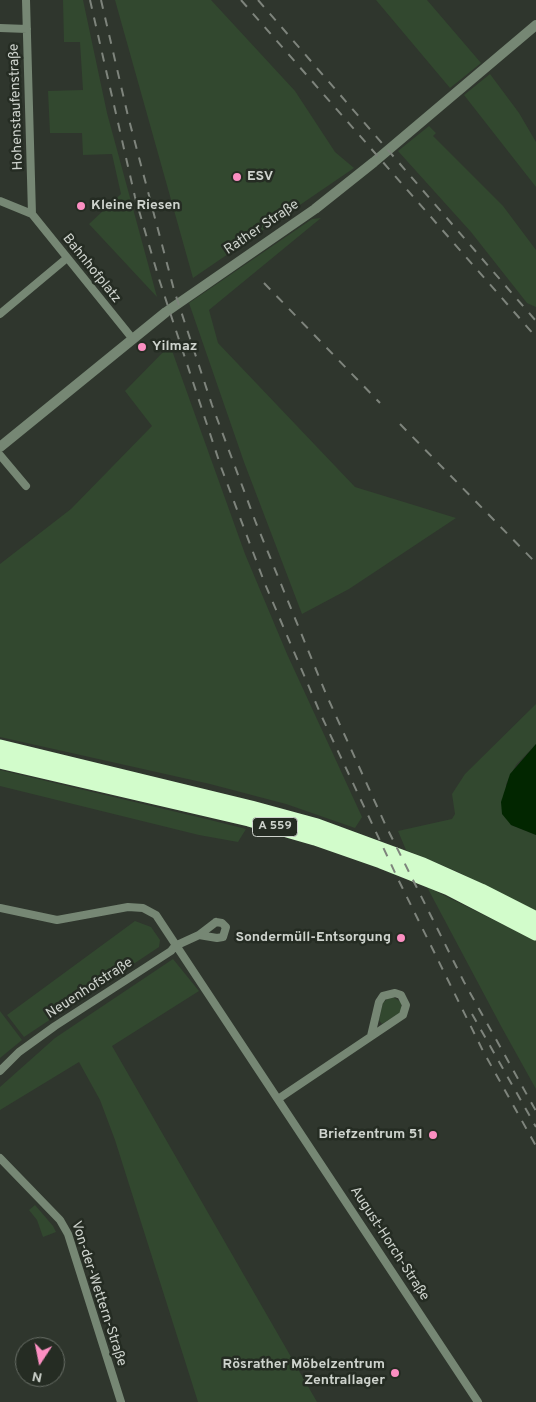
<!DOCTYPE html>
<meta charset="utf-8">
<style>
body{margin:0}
#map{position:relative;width:536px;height:1402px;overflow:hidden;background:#2f362d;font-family:Overpass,sans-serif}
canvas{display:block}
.north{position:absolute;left:15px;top:1337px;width:50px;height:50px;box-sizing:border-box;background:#252c23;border:1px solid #696f67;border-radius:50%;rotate:191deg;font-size:14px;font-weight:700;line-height:20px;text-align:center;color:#ced3cd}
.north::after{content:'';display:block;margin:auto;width:18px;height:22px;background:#fc8fc2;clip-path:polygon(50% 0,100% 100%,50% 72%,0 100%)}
</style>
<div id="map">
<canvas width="536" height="1402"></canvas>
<div class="north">N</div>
</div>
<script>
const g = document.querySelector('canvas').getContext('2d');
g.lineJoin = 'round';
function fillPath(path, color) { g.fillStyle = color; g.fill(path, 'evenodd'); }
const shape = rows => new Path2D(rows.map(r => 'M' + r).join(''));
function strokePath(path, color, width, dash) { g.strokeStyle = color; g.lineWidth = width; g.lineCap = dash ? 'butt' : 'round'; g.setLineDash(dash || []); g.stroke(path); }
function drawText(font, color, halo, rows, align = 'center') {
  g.font = font + ' Overpass,sans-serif'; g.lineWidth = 5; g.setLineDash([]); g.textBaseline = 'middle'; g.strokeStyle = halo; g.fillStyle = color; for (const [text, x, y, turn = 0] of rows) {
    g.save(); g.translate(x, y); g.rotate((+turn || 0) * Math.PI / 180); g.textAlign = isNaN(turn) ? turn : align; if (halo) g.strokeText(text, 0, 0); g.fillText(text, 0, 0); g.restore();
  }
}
fillPath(shape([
 [63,0,83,0,107,113,157,297,89,224,121,194,112,154,83,155,82,133,50,133,48,91,83,90,80,42,64,42],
 [115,0,211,0,295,91,335,152,354,168,193,278],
 [376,0,427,0,481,63,450,88],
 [490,74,519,113,536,142,536,187,464,95],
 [429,126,436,133,433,136,503,206,536,250,536,307,527,303,471,232,398,151],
 [321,218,209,310,218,343,355,487,456,518,349,589,302,614,244,462,189,303,312,219],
 [170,345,245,554,287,654,362,817,355,828,286,804,210,784,0,737,0,564,71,509,152,426,125,391],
 [536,704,536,744,516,765,506,784,511,825,536,835,536,911,456,871,406,850,398,831,452,819,455,814,452,794,465,774],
 [0,770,206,819,246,829,238,842,199,835,0,786],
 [427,887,536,941,536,1089,501,1026],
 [135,921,151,927,160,940,159,947,24,1037,7,1015],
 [173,959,199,991,112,1046,317,1402,198,1402,115,1140,100,1100,79,1062,0,1110,0,1087,55,1038],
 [393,997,401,1002,401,1012,382,1024,379,1020,383,1003,388,998],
 [0,1011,22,1040,0,1058],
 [35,1205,53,1226,56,1232,43,1237,37,1220,29,1210]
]), '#32482f');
fillPath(shape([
 [536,744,536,835,511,825,502,814,501,802,510,774]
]), '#022600');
strokePath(shape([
 [26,0,32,214],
 [0,28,27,29],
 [0,201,32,214],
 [32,214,132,338],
 [0,314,67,258],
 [0,455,26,486],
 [0,908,57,920,128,907,143,908,156,915,478,1402],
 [216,922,222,923,226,927,223,937,217,938,199,935,216,922],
 [0,1071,19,1052,55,1026,171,951,175,946,199,935],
 [278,1099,403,1015,406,1005,401,995,395,993,383,996,379,1002,371,1036],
 [0,1158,60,1220,68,1234,121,1402]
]), '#768774', 8);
strokePath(shape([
 [0,447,166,312,315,209,374,162,536,25]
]), '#768774', 10);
strokePath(shape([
 [0,747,251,808,317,826,423,865,481,891,536,919],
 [0,761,249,819,315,838,381,861,449,888,536,933]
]), '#d2fccb', 15);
strokePath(shape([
 [90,0,135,197,159,279,221,467,265,584,321,715,398,879,483,1051,536,1146],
 [101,0,128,116,174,290,212,405,256,523,326,694,385,824,464,982,536,1111],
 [241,0,536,337],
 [258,0,536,321],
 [264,283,380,403],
 [400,424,536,563],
 [472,1014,536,1127]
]), '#7e847c', 2, [9, 9]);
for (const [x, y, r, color] of [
 [237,177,5,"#fc8fc2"],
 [81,206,5,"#fc8fc2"],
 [142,347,5,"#fc8fc2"],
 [401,938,5,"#fc8fc2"],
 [433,1135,5,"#fc8fc2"],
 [395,1373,5,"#fc8fc2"]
]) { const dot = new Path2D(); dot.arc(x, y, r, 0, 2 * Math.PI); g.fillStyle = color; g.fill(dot); strokePath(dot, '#252c23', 2); }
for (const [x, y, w] of [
 [275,827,45]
]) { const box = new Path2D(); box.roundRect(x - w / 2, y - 9.5, w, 19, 4); g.fillStyle = '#252c23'; g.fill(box); strokePath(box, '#ced3cd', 1); }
drawText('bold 12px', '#ced3cd', null, [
 ["A 559",275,827]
]);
drawText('14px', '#ced3cd', '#252c23', [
 ["Hohenstaufenstraße",17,107,-92],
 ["Rather Straße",262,228,-34],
 ["Bahnhofplatz",91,269,51],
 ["Neuenhofstraße",90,989,-33],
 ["August-Horch-Straße",389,1244,57],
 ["Von-der-Wettern-Straße",98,1294,72]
]);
drawText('bold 14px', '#ced3cd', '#252c23', [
 ["ESV",247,177],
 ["Kleine Riesen",91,206],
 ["Yilmaz",152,347],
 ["Sondermüll-Entsorgung",391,938,"right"],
 ["Briefzentrum 51",423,1135,"right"],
 ["Rösrather Möbelzentrum",385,1365,"right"],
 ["Zentrallager",385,1381,"right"]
], 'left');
</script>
